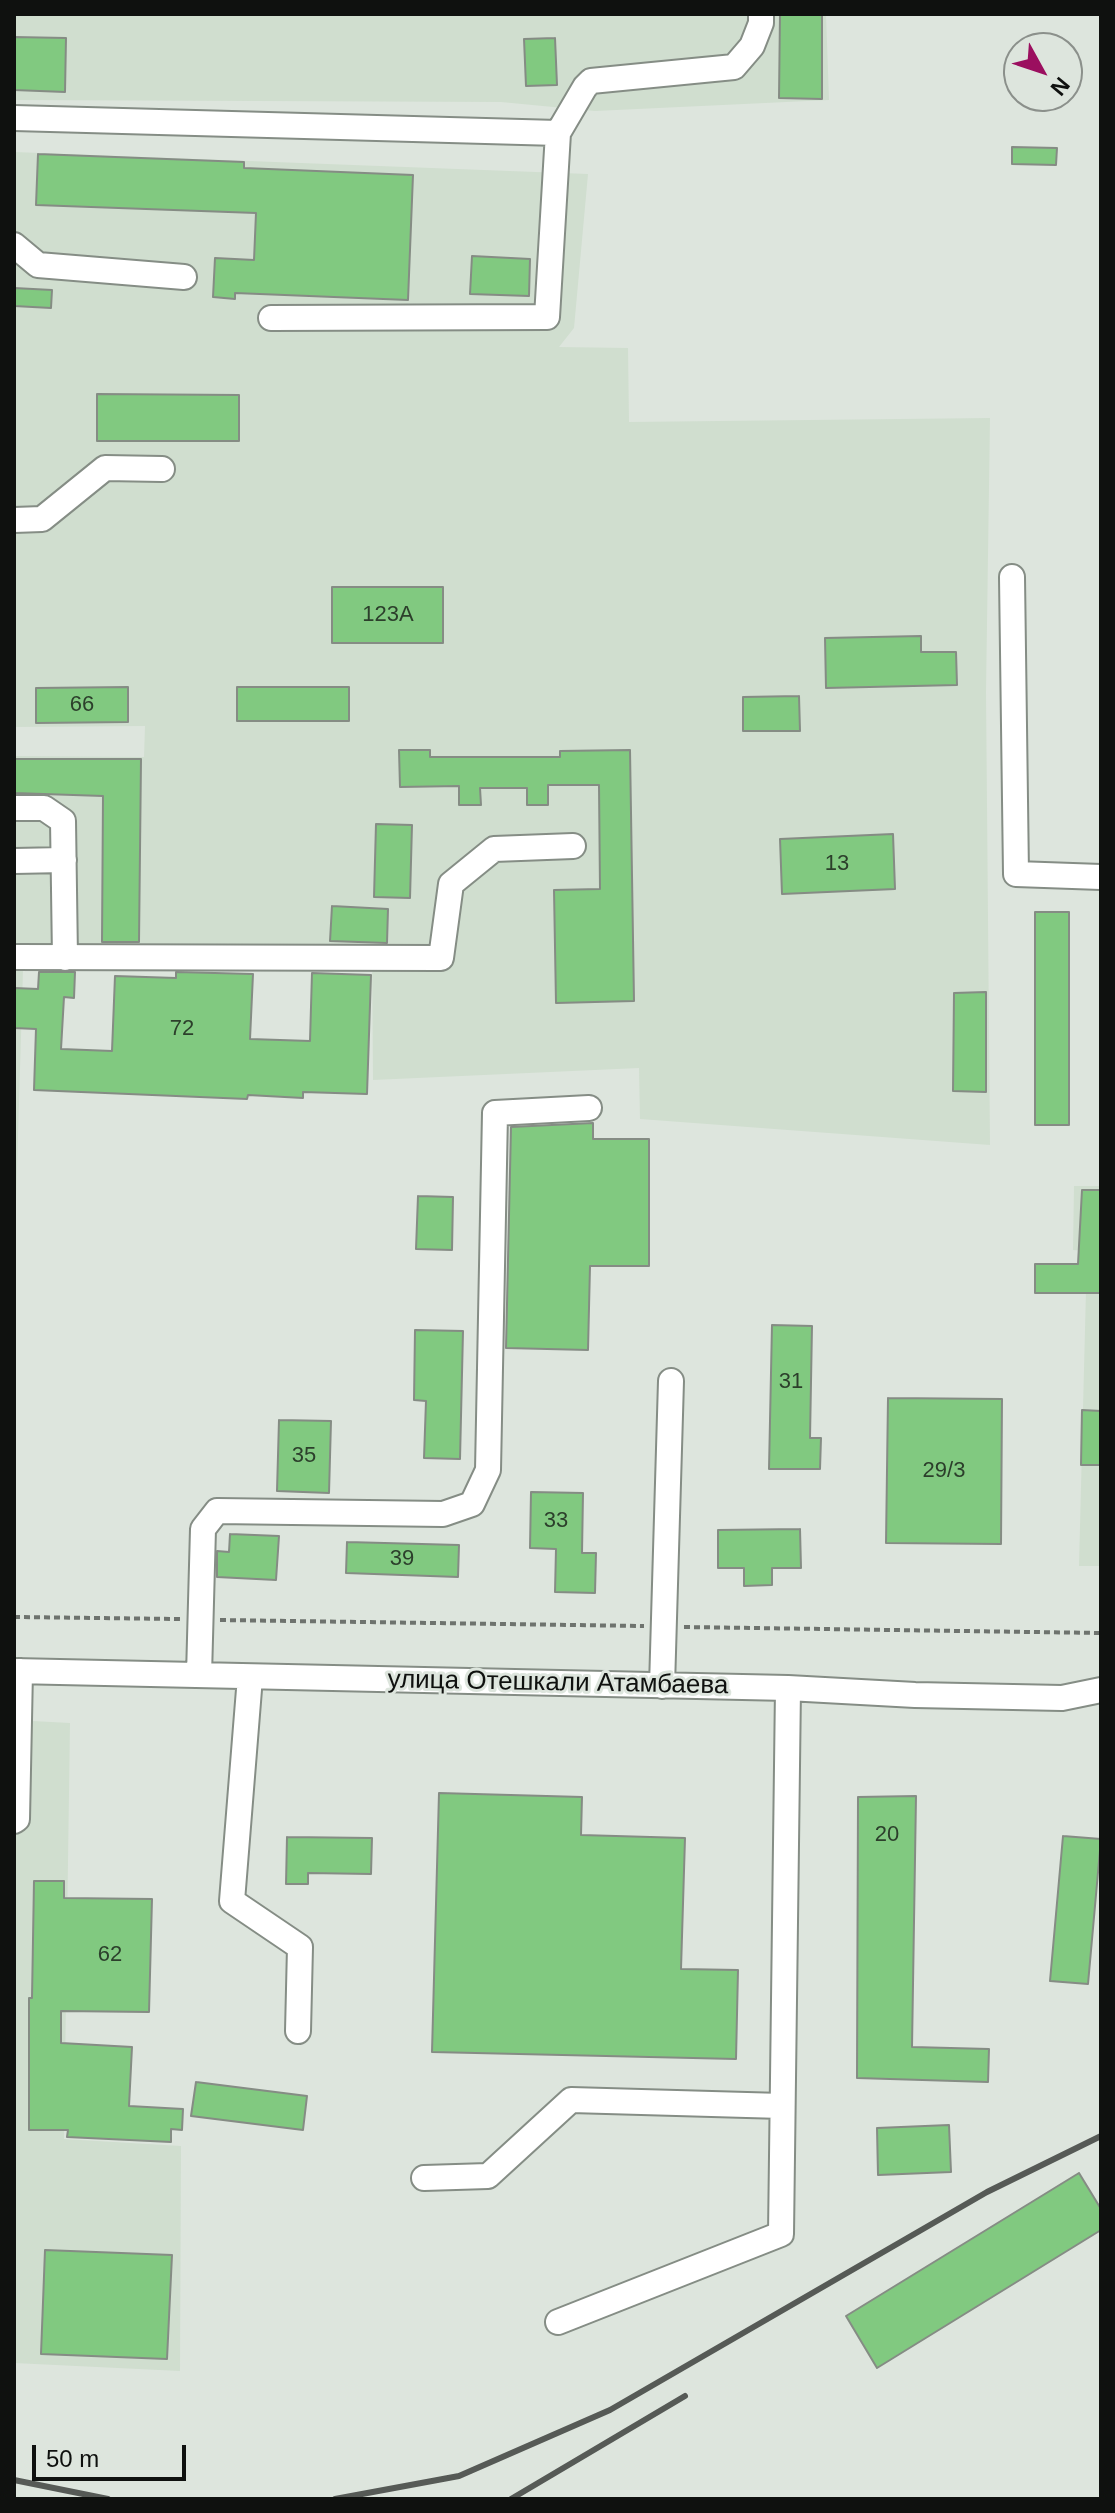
<!DOCTYPE html>
<meta charset="utf-8">
<style>
body{margin:0}
#map{position:relative;width:1115px;height:2513px;overflow:hidden;background:#dde5dd;font-family:Arial,sans-serif}
canvas{display:block}
.frame{position:absolute;inset:0;border:16px solid #0f110f;pointer-events:none}
.north{position:absolute;left:1003px;top:32px;width:80px;height:80px;box-sizing:border-box;background:#dde5dd;border:2px solid #8b908b;border-radius:50%;rotate:130deg;font-size:22px;font-weight:700;line-height:32px;text-align:center;color:#0f110f}
.north::after{content:'';display:block;margin:auto;width:28px;height:36px;background:#9b0f5f;clip-path:polygon(50% 0,100% 100%,50% 72%,0 100%)}
.scale{position:absolute;left:32px;top:2445px;width:154px;height:36px;box-sizing:border-box;border:4px solid #0f110f;border-top:0;padding-left:10px;font-size:24px;line-height:28px;white-space:nowrap;color:#0f110f;-webkit-text-stroke:6px #dde5dd;paint-order:stroke}
</style>
<div id="map">
<canvas width="1115" height="2513"></canvas>
<div class="frame"></div>
<div class="north">N</div>
<div class="scale">50 m</div>
</div>
<script>
const g = document.querySelector('canvas').getContext('2d');
g.lineJoin = 'round';
function fillPath(path, color) { g.fillStyle = color; g.fill(path, 'evenodd'); }
const shape = rows => new Path2D(rows.map(r => 'M' + r).join(''));
function strokePath(path, color, width, dash) { g.strokeStyle = color; g.lineWidth = width; g.lineCap = dash ? 'butt' : 'round'; g.setLineDash(dash || []); g.stroke(path); }
function drawText(font, color, halo, rows, align = 'center') {
  g.font = font + ' Arial,sans-serif'; g.lineWidth = 6; g.setLineDash([]); g.textBaseline = 'middle'; g.strokeStyle = halo; g.fillStyle = color; for (const [text, x, y, turn = 0] of rows) {
    g.save(); g.translate(x, y); g.rotate((+turn || 0) * Math.PI / 180); g.textAlign = isNaN(turn) ? turn : align; if (halo) g.strokeText(text, 0, 0); g.fillText(text, 0, 0); g.restore();
  }
}
fillPath(shape([
 [14,14,826,14,829,100,595,111,501,102,14,100],
 [14,152,588,174,574,328,559,347,628,348,629,422,990,418,986,692,990,1145,640,1119,639,1068,373,1080,372,951,141,945,14,947,14,756,144,757,145,726,14,727],
 [14,970,23,970,14,1268],
 [1074,1186,1101,1186,1101,1566,1079,1566,1087,1251,1073,1250],
 [14,1720,70,1723,64,2139,181,2146,180,2371,14,2363]
]), '#d0decf');
const building = shape([
 [780,14,822,14,822,99,779,98,780,14],
 [14,37,66,38,65,92,14,90,14,37],
 [555,38,557,85,526,86,524,39,555,38],
 [1012,147,1057,148,1056,165,1012,164,1012,147],
 [38,154,244,162,244,168,413,175,408,300,235,293,235,299,213,297,215,258,254,260,256,213,36,205,38,154],
 [472,256,530,259,529,296,470,294,472,256],
 [14,288,52,290,51,308,14,306,14,288],
 [97,394,239,395,239,441,97,441,97,394],
 [332,587,443,587,443,643,332,643,332,587],
 [921,636,921,652,956,652,957,685,826,688,825,638,921,636],
 [128,687,128,722,36,723,36,688,128,687],
 [237,687,349,687,349,721,237,721,237,687],
 [799,696,800,731,743,731,743,697,799,696],
 [399,750,430,750,430,757,560,757,560,751,630,750,634,1001,556,1003,554,890,600,889,599,785,548,785,548,805,527,805,527,788,480,788,481,805,459,805,459,786,400,787,399,750],
 [14,759,141,759,139,942,102,942,103,796,14,793,14,759],
 [376,824,412,825,410,898,374,897,376,824],
 [893,834,895,889,782,894,780,839,893,834],
 [332,906,388,909,387,943,330,941,332,906],
 [1035,912,1069,912,1069,1125,1035,1125,1035,912],
 [39,972,75,972,74,998,64,997,61,1049,112,1051,115,976,176,978,176,972,253,974,250,1039,310,1041,312,973,371,975,367,1094,303,1092,303,1098,248,1095,247,1099,34,1090,36,1029,14,1028,14,988,38,989,39,972],
 [986,992,986,1092,953,1091,954,993,986,992],
 [593,1123,593,1139,649,1139,649,1266,590,1266,588,1350,506,1348,511,1127,593,1123],
 [1082,1190,1101,1190,1101,1293,1035,1293,1035,1264,1078,1264,1082,1190],
 [418,1196,453,1197,452,1250,416,1249,418,1196],
 [772,1325,812,1326,810,1438,821,1438,820,1469,769,1469,772,1325],
 [415,1330,463,1331,460,1459,424,1458,426,1401,414,1400,415,1330],
 [888,1398,1002,1399,1001,1544,886,1543,888,1398],
 [1082,1410,1101,1411,1101,1465,1081,1465,1082,1410],
 [279,1420,331,1421,329,1493,277,1491,279,1420],
 [531,1492,583,1493,582,1553,596,1553,595,1593,555,1592,556,1549,530,1548,531,1492],
 [800,1529,801,1568,772,1568,772,1585,744,1586,744,1568,718,1568,718,1530,800,1529],
 [230,1534,279,1536,276,1580,217,1577,217,1551,229,1552,230,1534],
 [347,1542,459,1545,458,1577,346,1573,347,1542],
 [439,1793,582,1797,581,1835,685,1838,681,1969,738,1970,736,2059,432,2052,439,1793],
 [916,1796,912,2047,989,2049,988,2082,857,2078,858,1797,916,1796],
 [1063,1836,1101,1839,1088,1984,1050,1981,1063,1836],
 [287,1837,372,1838,371,1874,308,1873,308,1884,286,1884,287,1837],
 [34,1881,64,1881,64,1898,152,1899,149,2012,61,2011,61,2043,132,2047,129,2106,183,2109,182,2130,171,2129,171,2142,67,2137,68,2130,29,2130,29,1998,32,1998,34,1881],
 [196,2082,307,2096,303,2130,191,2116,196,2082],
 [949,2125,951,2172,878,2175,877,2128,949,2125],
 [1079,2173,1101,2209,1101,2230,877,2368,846,2316,1079,2173],
 [45,2250,172,2255,167,2359,41,2354,45,2250]
]);
fillPath(building, '#81c980');
strokePath(building, '#858c84', 2);
const minor = shape([
 [14,118,558,133,547,317,271,318],
 [558,133,585,87,591,81,734,67,752,46,761,23,761,14],
 [14,245,38,265,184,277],
 [14,520,42,519,105,468,162,469],
 [1012,577,1016,874,1101,877],
 [14,808,44,808,63,821,65,958],
 [14,861,64,860],
 [14,957,441,958,451,884,494,849,573,846],
 [14,1671,788,1688,915,1695,1062,1698,1101,1690],
 [199,1675,203,1529,217,1511,443,1514,472,1504,488,1470,495,1113,589,1108],
 [250,1677,232,1901,300,1947,298,2031],
 [662,1686,671,1381],
 [14,1821,17,1819,20,1671],
 [424,2178,488,2176,571,2100,782,2106],
 [558,2322,781,2234,788,1688]
]);
strokePath(minor, '#858d85', 28);
strokePath(shape([
 [14,1617,180,1619],
 [220,1620,644,1626],
 [684,1627,1101,1633]
]), '#6e736e', 4, [6, 4]);
strokePath(minor, '#fff', 24);
strokePath(shape([
 [14,2480,108,2499],
 [335,2499,459,2476,610,2410,987,2192,1101,2136],
 [511,2499,685,2396]
]), '#565a56', 6);
drawText('22px', '#2c3f2b', null, [
 ["123А",388,615],
 ["66",82,705],
 ["13",837,864],
 ["72",182,1029],
 ["31",791,1382],
 ["35",304,1456],
 ["29/3",944,1471],
 ["33",556,1521],
 ["39",402,1559],
 ["20",887,1835],
 ["62",110,1955]
]);
drawText('26px', '#0f110f', '#dde5dd', [
 ["улица Отешкали Атамбаева",558,1683,1]
]);
</script>
